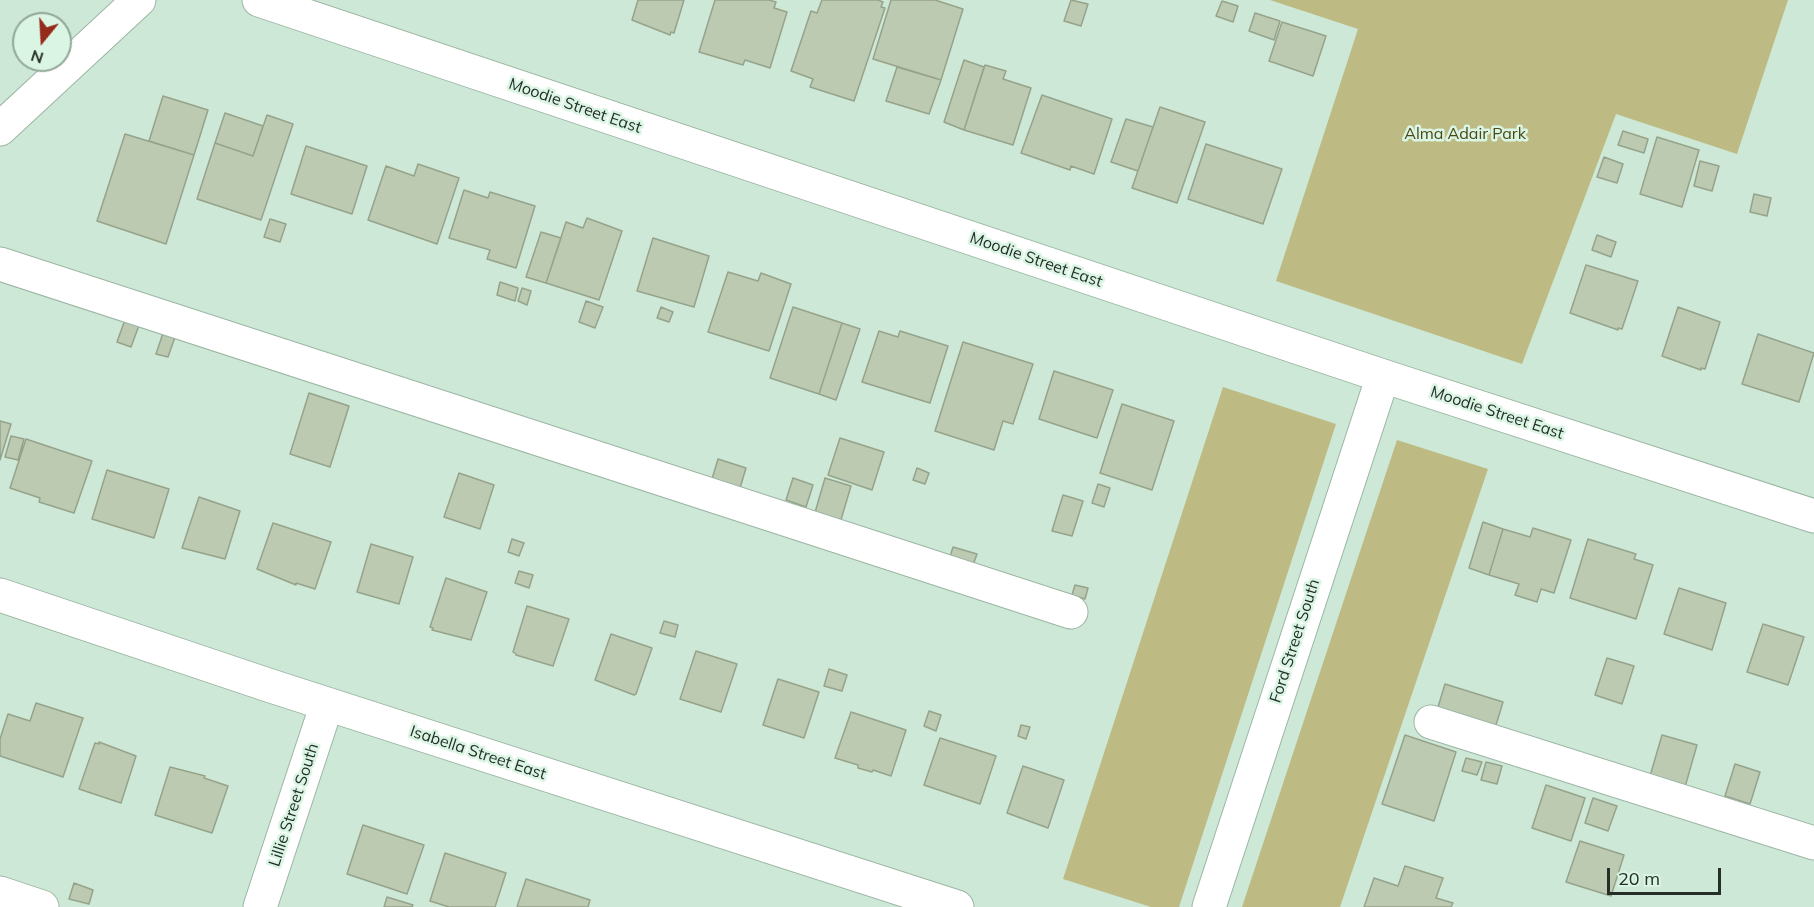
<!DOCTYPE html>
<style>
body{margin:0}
#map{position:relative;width:1814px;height:907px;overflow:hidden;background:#cde8d6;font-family:Mulish,sans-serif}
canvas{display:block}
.north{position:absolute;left:12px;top:12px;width:60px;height:60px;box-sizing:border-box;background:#daf5e3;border:2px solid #92a698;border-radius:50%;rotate:198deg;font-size:16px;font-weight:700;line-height:24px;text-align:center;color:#252f28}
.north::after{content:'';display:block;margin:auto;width:21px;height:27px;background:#952b1b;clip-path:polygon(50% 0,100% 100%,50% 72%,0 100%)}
.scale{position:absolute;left:1607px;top:868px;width:114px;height:27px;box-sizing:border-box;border:3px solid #252f28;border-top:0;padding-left:8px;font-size:18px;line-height:21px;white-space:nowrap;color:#252f28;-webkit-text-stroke:4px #daf5e3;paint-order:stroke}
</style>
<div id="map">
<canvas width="1814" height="907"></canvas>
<div class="north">N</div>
<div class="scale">20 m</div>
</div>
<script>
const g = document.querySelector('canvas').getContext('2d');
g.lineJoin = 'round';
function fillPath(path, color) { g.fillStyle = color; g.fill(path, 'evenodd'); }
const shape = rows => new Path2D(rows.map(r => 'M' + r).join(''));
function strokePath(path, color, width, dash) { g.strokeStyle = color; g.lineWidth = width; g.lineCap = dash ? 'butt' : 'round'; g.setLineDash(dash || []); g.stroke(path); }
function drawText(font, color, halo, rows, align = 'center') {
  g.font = font + ' Mulish,sans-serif'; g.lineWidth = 5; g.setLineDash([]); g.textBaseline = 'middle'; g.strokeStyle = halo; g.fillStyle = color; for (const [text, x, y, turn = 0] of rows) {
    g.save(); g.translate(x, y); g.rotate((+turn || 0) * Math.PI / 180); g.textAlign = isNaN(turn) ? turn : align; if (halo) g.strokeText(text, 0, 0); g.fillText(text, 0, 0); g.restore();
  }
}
fillPath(shape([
 [1270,0,1788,0,1737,154,1616,114,1522,364,1276,281,1358,29],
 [1223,387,1336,424,1179,907,1151,907,1063,879],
 [1397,440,1488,469,1340,907,1242,907]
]), '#bdbb83');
const building = shape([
 [638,0,684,0,674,33,671,32,670,35,632,20,638,0],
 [715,0,769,0,776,2,774,8,787,12,770,68,745,60,743,65,699,52,715,0],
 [822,0,878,0,883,2,881,7,885,8,854,101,810,87,813,79,791,71,811,11,817,13,822,0],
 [891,0,935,0,963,9,941,80,873,59,891,0],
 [1071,0,1088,4,1081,26,1064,21,1071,0],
 [1222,1,1238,6,1233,22,1216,16,1222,1],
 [1255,13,1280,21,1274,40,1249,31,1255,13],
 [1282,22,1326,36,1313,76,1269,61,1282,22],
 [964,60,984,67,964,130,944,122,964,60],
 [985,65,1006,71,1003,79,1031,88,1013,145,964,130,985,65],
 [897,67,941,80,929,114,886,101,897,67],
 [1042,95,1112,119,1094,174,1071,166,1070,170,1021,153,1042,95],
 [163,96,208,110,194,155,149,141,163,96],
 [1160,107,1205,122,1177,203,1132,188,1160,107],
 [225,113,263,126,253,156,215,143,225,113],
 [267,115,293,124,261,220,197,199,215,143,253,156,267,115],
 [1126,119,1153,127,1138,171,1111,162,1126,119],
 [1623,131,1648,139,1644,153,1618,145,1623,131],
 [125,134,194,155,166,244,97,221,125,134],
 [1657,137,1699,150,1682,207,1640,194,1657,137],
 [1206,144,1282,169,1263,224,1188,199,1206,144],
 [306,146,367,166,352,214,291,194,306,146],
 [1604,157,1623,164,1617,183,1597,177,1604,157],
 [1700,161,1719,166,1712,191,1694,186,1700,161],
 [418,164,459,178,437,244,368,220,386,166,414,176,418,164],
 [464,190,488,198,490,192,535,206,516,268,487,259,490,250,449,238,464,190],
 [1754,194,1771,198,1767,216,1750,212,1754,194],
 [587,218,622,231,599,300,546,283,566,222,583,228,587,218],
 [270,219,286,224,280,242,264,237,270,219],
 [541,232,561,238,546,283,526,277,541,232],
 [1597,235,1616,242,1611,257,1592,250,1597,235],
 [653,238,709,256,694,307,637,291,653,238],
 [1586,265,1638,281,1622,329,1618,328,1618,330,1570,313,1586,265],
 [728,272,758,281,761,273,791,284,769,351,708,332,728,272],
 [500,282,518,288,515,301,497,295,500,282],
 [522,288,531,291,527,305,518,301,522,288],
 [586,301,603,307,595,328,579,322,586,301],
 [661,307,673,312,669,322,657,318,661,307],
 [793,307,842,323,819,394,770,378,793,307],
 [1678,307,1720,322,1705,369,1701,368,1701,370,1662,356,1678,307],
 [127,314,141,320,131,347,117,342,127,314],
 [842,323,860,329,836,400,819,394,842,323],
 [879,331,898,337,900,331,948,346,930,403,862,382,879,331],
 [163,333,175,337,168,357,156,354,163,333],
 [1758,334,1814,353,1799,402,1742,384,1758,334],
 [963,342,1033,364,1013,424,1003,421,994,450,935,431,963,342],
 [1054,371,1113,390,1097,438,1039,419,1054,371],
 [309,393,349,406,330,467,290,454,309,393],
 [1122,404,1174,421,1152,490,1100,473,1122,404],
 [0,421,11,424,0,460,0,421],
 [11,436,24,439,18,460,5,457,11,436],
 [840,438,884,452,872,490,828,475,840,438],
 [26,439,92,461,74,513,39,502,40,498,10,488,26,439],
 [718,459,746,468,740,488,712,479,718,459],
 [917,468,929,473,925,484,913,480,917,468],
 [107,470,169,489,154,538,92,519,107,470],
 [459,473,494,485,480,529,444,517,459,473],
 [793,478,813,485,806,507,786,500,793,478],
 [825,478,851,486,840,523,814,516,825,478],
 [1098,484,1110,488,1104,507,1092,503,1098,484],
 [1063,495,1083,501,1072,536,1052,531,1063,495],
 [199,497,240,511,225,559,182,548,199,497],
 [1483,522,1503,529,1489,575,1469,568,1483,522],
 [273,523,331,542,315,589,296,583,296,585,257,569,273,523],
 [1533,528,1571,540,1554,593,1541,589,1537,602,1515,595,1519,584,1489,575,1503,529,1530,537,1533,528],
 [512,539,524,543,519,556,508,552,512,539],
 [1588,539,1636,554,1634,559,1653,565,1636,619,1570,598,1588,539],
 [371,544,413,557,399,604,357,592,371,544],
 [953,547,977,554,972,568,949,560,953,547],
 [519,571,533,575,529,588,515,583,519,571],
 [446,578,487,592,471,640,432,630,433,628,430,627,446,578],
 [1075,585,1088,588,1085,599,1072,595,1075,585],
 [1679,588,1726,603,1712,650,1664,634,1679,588],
 [527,606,569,619,553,666,516,655,516,654,513,652,527,606],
 [664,621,678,625,675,637,660,633,664,621],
 [1763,624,1804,637,1788,685,1747,672,1763,624],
 [611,634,652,648,636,694,634,695,595,680,611,634],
 [696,651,737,664,721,712,680,699,696,651],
 [1607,658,1634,666,1622,704,1595,695,1607,658],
 [829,669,847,675,842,691,824,686,829,669],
 [778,679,819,692,804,738,763,725,778,679],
 [1445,684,1503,702,1493,735,1435,717,1445,684],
 [36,703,83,718,63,777,0,756,0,739,8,714,30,721,36,703],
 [929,711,941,715,936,731,924,726,929,711],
 [851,712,906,730,891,776,873,770,872,772,858,768,858,765,835,758,851,712],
 [1021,725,1030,727,1026,739,1018,736,1021,725],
 [1405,735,1456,752,1434,821,1382,804,1405,735],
 [1662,735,1697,745,1683,794,1648,783,1662,735],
 [940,738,996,756,980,804,924,785,940,738],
 [99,742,136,756,121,803,79,789,95,743,99,744,99,742],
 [1466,758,1482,762,1477,775,1462,771,1466,758],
 [1486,762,1502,766,1497,784,1481,780,1486,762],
 [1735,764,1760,772,1750,804,1725,796,1735,764],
 [1023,766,1064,780,1048,828,1007,813,1023,766],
 [170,767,205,776,204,778,228,786,212,833,155,815,170,767],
 [1546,785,1585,798,1571,841,1532,828,1546,785],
 [1593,798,1617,806,1608,831,1585,823,1593,798],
 [363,825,424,845,407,894,347,874,363,825],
 [1580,841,1624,855,1611,896,1566,882,1580,841],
 [445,853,506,873,495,907,449,907,430,901,445,853],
 [1405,866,1443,878,1436,898,1453,903,1451,907,1364,907,1374,878,1398,886,1405,866],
 [526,879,590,900,588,907,517,907,526,879],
 [74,883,93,890,89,904,69,899,74,883],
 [387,897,413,905,412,907,384,907,387,897]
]);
fillPath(building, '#bccab1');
strokePath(building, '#96a38b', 1.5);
const minor = shape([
 [259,0,1383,376,1814,516],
 [0,129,139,0],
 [0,264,1071,612],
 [0,595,268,685,957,907],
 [1431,722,1814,843],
 [0,893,42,907],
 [260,907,327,704],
 [1209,907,1383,376]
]);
strokePath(minor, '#9cb6a4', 35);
strokePath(minor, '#fff', 33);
drawText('16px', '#252f28', '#daf5e3', [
 ["Moodie Street East",575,106,19],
 ["Moodie Street East",1036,260,19],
 ["Moodie Street East",1497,413,18],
 ["Ford Street South",1295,641,-72],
 ["Isabella Street East",478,753,18],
 ["Lillie Street South",294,805,-72]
]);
drawText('16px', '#4b4815', '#daf5e3', [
 ["Alma Adair Park",1465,134]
]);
</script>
